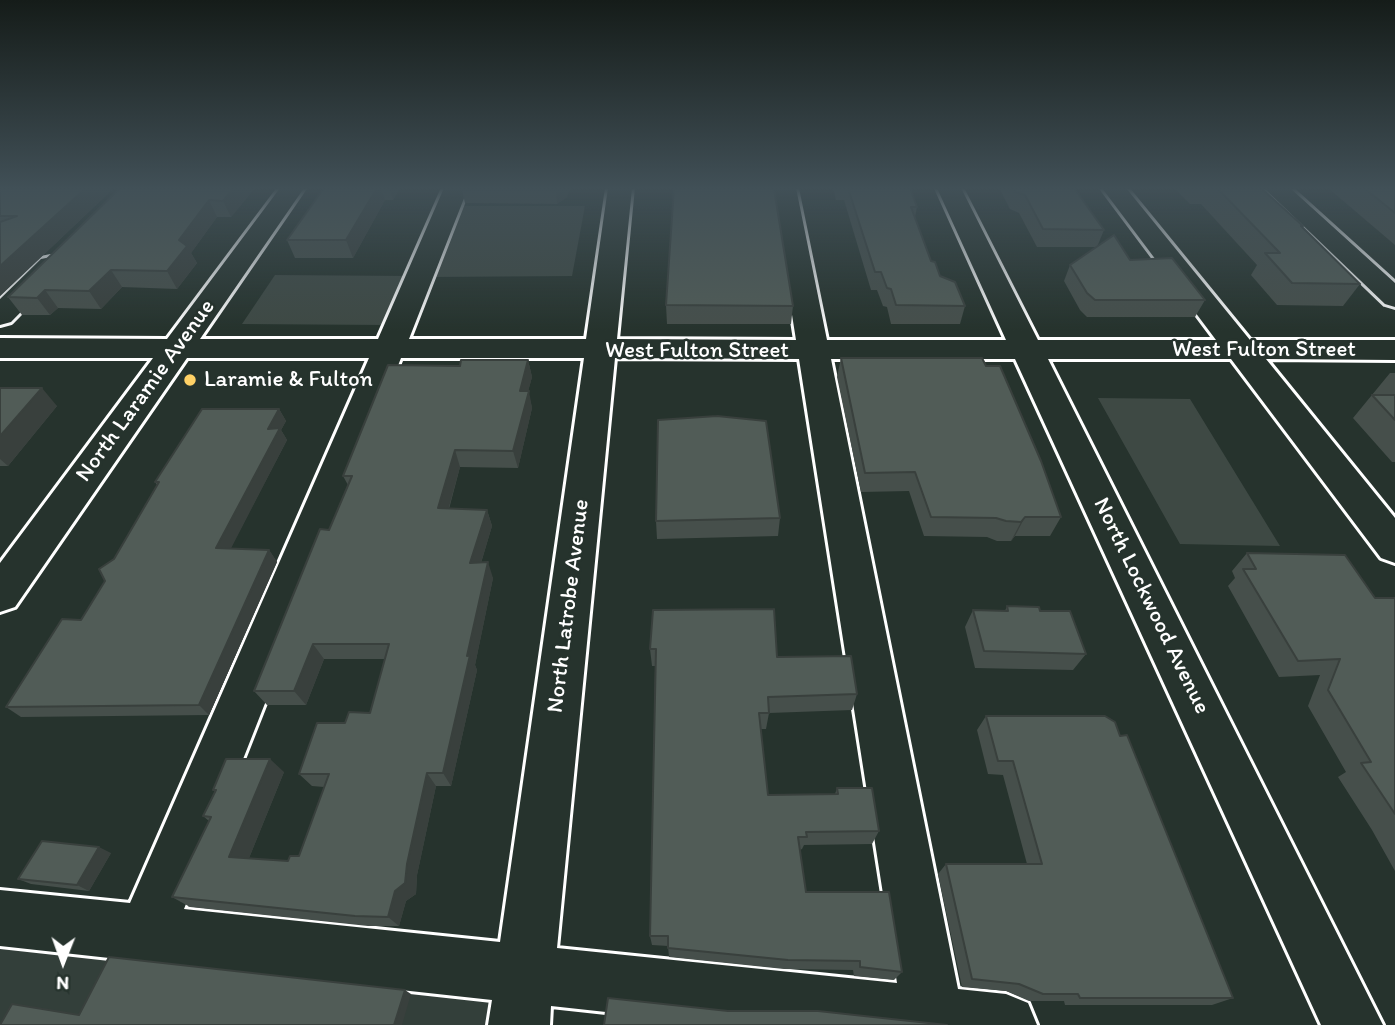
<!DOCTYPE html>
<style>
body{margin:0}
#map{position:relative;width:1395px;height:1025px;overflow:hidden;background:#26332d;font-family:Itim,sans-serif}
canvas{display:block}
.north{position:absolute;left:28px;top:927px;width:70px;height:70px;-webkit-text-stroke:5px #26332d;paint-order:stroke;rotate:181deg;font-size:19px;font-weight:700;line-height:28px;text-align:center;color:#fff}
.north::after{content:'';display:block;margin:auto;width:24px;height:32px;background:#fff;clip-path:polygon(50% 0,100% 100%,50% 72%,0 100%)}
</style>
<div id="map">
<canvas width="1395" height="1025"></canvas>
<div class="north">N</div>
</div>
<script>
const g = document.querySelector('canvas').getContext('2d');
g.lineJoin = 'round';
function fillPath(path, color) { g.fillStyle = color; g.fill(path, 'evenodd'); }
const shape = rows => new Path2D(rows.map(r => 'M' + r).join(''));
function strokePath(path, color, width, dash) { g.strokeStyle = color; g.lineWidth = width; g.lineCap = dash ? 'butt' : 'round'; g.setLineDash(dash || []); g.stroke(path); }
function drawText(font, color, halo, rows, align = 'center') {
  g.font = font + ' Itim,sans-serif'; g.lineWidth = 5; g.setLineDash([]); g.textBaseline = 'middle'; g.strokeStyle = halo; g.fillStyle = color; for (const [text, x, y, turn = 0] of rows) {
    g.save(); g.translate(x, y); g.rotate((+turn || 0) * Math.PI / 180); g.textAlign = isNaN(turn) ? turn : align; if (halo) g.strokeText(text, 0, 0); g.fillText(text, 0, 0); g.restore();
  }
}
fillPath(shape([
 [0,918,500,970,492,1025,0,1025]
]), '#333f3a');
fillPath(shape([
 [460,206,585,206,572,276,431,277],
 [275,275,409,276,386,325,242,324],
 [1098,398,1190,399,1280,546,1180,544]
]), '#3e4944');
const minor = shape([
 [280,188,304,188,200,339,378,339,444,188,468,188,409,339,586,339,608,188,632,188,617,339,796,340,772,188,796,188,827,340,1006,340,937,188,961,188,1038,340,1216,340,1102,188,1126,188,1250,340,1395,340,1395,360,1266,359,1395,518,1395,563,1381,558,1231,359,1048,359,1383,1025,1321,1025,1015,359,831,359,958,989,1006,994,1028,1003,1037,1025,725,1025,551,1006,550,1025,488,1025,492,1000,0,946,0,890,130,903,369,358,187,358,15,607,0,612,0,563,153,358,0,358,0,338,167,339,280,188],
 [401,358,584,358,500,942,184,909,401,358],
 [615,358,799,359,897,983,557,948,615,358],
 [1264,188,1290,188,1395,283,1395,307,1385,304,1264,188],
 [51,257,61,259,65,265,61,271,11,322,0,325,0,299,41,259,51,257]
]);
strokePath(minor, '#fff', 6);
fillPath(minor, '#26332d');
fillPath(shape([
 [0,188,114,188,0,296],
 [120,188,255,188,231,217,217,217,191,253,197,263,177,289,122,287,101,309,58,308,50,315,22,315,8,297],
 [324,188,400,188,393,200,385,200,353,258,295,258,287,240],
 [570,188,567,197,557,204,465,203,462,190],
 [833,188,910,188,917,207,915,217,931,261,940,276,965,306,960,324,891,324,887,307,883,306,877,290,871,290,844,200,836,200],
 [999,188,1074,188,1104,230,1097,247,1130,260,1205,300,1195,317,1087,317,1080,310,1064,281,1070,265,1096,247,1037,247,1019,213,1010,209],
 [1174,188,1261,188,1303,226,1302,227,1360,284,1343,306,1277,305,1251,275,1257,265,1201,204,1190,204],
 [1328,188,1395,188,1395,245],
 [666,305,793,306,791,324,667,324],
 [841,358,986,366,1061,517,1050,536,1015,536,1011,541,997,541,987,537,924,536,909,491,861,492,837,377],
 [528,360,532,377,528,391,532,408,518,468,460,467,449,509,487,510,492,526,481,563,493,578,475,665,477,670,451,786,436,786,417,875,416,894,406,901,399,926,368,926,190,907,172,897,209,821,203,816,215,792,213,790,284,772,249,858,288,861,299,856,324,787,312,786,299,774,345,723,370,713,385,659,324,659,306,705,267,705,254,691,329,530,348,485,343,476,460,366],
 [1390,373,1395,373,1395,462,1392,462,1353,418],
 [0,388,57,406,8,466,0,466],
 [279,409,286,421,281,430,287,440,230,549,269,550,277,562,209,715,21,717,6,707,81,620,105,581,114,559,157,485,155,482],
 [780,518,778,536,657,539,656,521],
 [1247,553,1375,598,1395,598,1395,871,1372,830,1338,777,1346,772,1308,706,1320,675,1279,677,1228,586,1235,578,1232,571],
 [1007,606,1040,611,1086,654,1073,670,975,668,965,627,973,610,1005,611],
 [650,649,777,657,857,694,852,710,769,713,766,729,760,729,768,795,835,794,837,788,879,831,872,844,804,845,802,849,800,850,806,892,902,972,894,980,854,976,853,970,784,969,669,957,668,946,652,945,650,936,655,666,652,666],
 [986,716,1233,998,1212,1005,1065,1005,1064,1001,1029,1001,1006,991,962,987,938,874,946,864,1027,864,1003,775,988,774,977,730],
 [111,853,89,891,31,884,18,879]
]), '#464f4b');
fillPath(shape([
 [86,188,114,188,0,296,0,266],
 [234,188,255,188,231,217,223,201],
 [377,188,381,188,385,200,353,258,346,240],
 [389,188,400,188,393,200],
 [561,188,570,188,567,197,557,204,556,191],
 [209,200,217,217,191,253,197,263,177,289,167,271,179,240],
 [111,270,122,287,101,309,89,291],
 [45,290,58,308,50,315,37,298],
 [528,360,532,377,524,407,520,391],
 [42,388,57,406,8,466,0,459,0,436],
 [529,391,532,408,518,468,513,451],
 [279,409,286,421,281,430,287,440,225,560,216,548,268,429],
 [455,450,460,467,444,525,438,508],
 [487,510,492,526,476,579,470,563],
 [1025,517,1015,536,1011,541,1021,522],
 [269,550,277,562,209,715,199,705],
 [488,562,493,578,475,665,477,670,451,786,443,773,467,656],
 [313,644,324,659,306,705,294,691],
 [270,759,284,772,245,868,229,857],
 [427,773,436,786,417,875,416,894,406,901,399,926,388,917,395,891,407,864],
 [99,847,111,853,89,891,77,885],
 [405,990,411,994,402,1025,394,1025]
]), '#39403d');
const building = shape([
 [0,188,86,188,0,266,0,222,17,216,0,216,0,188],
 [120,188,234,188,223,201,209,200,179,240,187,246,167,271,111,270,89,291,45,290,37,298,8,297,120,188],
 [324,188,377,188,346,240,287,240,324,188],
 [463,188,561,188,556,191,462,190,463,188],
 [674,188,774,189,793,306,666,305,674,188],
 [848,188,910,188,917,207,911,207,931,261,935,262,940,276,955,282,965,306,896,305,891,289,887,288,881,272,875,272,848,188],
 [1013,188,1074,188,1104,230,1043,229,1025,195,1015,192,1013,188],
 [1217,188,1261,188,1303,226,1301,226,1360,284,1292,283,1265,253,1280,253,1217,188],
 [1364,188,1395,188,1395,213,1364,188],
 [1114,235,1130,260,1172,258,1205,300,1095,300,1087,293,1070,265,1114,235],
 [841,358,982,358,986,366,1000,366,1041,461,1061,517,1025,517,1021,522,1006,521,996,518,931,517,915,472,865,473,841,358],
 [461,360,528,360,520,391,529,391,513,451,455,450,438,508,487,510,470,563,488,562,467,656,470,655,443,773,427,773,407,864,405,883,395,891,388,917,355,916,172,897,211,817,203,816,216,790,213,790,226,759,270,759,229,857,288,861,290,856,299,856,329,774,299,774,317,723,345,723,349,712,370,713,389,644,313,644,294,691,254,691,320,529,329,530,352,476,343,476,388,365,460,366,461,360],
 [0,388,42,388,0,436,0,388],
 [1372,395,1395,395,1395,420,1372,395],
 [202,409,279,409,268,429,280,428,216,548,269,550,199,705,6,707,62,619,81,620,105,581,99,569,114,559,159,482,155,482,202,409],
 [717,416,766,421,780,518,656,521,658,420,717,416],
 [1247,553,1345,555,1375,598,1395,598,1395,814,1361,763,1371,762,1328,690,1340,659,1298,661,1243,569,1256,569,1247,553],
 [1007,606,1039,607,1040,611,1070,611,1086,654,984,651,973,610,1008,611,1007,606],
 [774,609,777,657,851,656,857,694,768,697,769,713,759,713,768,795,838,794,837,788,872,788,879,831,806,832,807,837,798,837,806,892,889,892,902,972,860,967,860,961,788,960,668,948,668,936,650,936,656,649,650,649,653,610,774,609],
 [986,716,1105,716,1115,722,1120,736,1127,735,1233,998,1080,998,1078,994,1043,994,1019,984,972,979,946,864,1042,864,1013,761,998,761,986,716],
 [42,841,99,847,77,885,18,879,42,841],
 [109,957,405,990,394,1025,0,1025,12,1004,79,1015,109,957],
 [608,998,728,1011,818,1011,947,1025,604,1025,608,998]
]);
fillPath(building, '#515c57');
strokePath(building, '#39403d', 2);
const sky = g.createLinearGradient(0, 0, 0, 331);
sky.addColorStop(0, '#151c19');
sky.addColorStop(0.57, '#415057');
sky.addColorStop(1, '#41505700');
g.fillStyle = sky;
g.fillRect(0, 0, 1395, 331);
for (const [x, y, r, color] of [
 [190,380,7,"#ffd166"]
]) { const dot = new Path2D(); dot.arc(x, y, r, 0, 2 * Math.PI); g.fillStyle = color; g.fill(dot); strokePath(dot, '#26332d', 2.5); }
drawText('23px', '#fff', '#26332d', [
 ["West Fulton Street",1264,350],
 ["West Fulton Street",697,351],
 ["North Laramie Avenue",146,391,-54],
 ["North Latrobe Avenue",569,606,-83],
 ["North Lockwood Avenue",1151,606,64]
]);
drawText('23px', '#fff', '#26332d', [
 ["Laramie & Fulton",204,380]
], 'left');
</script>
